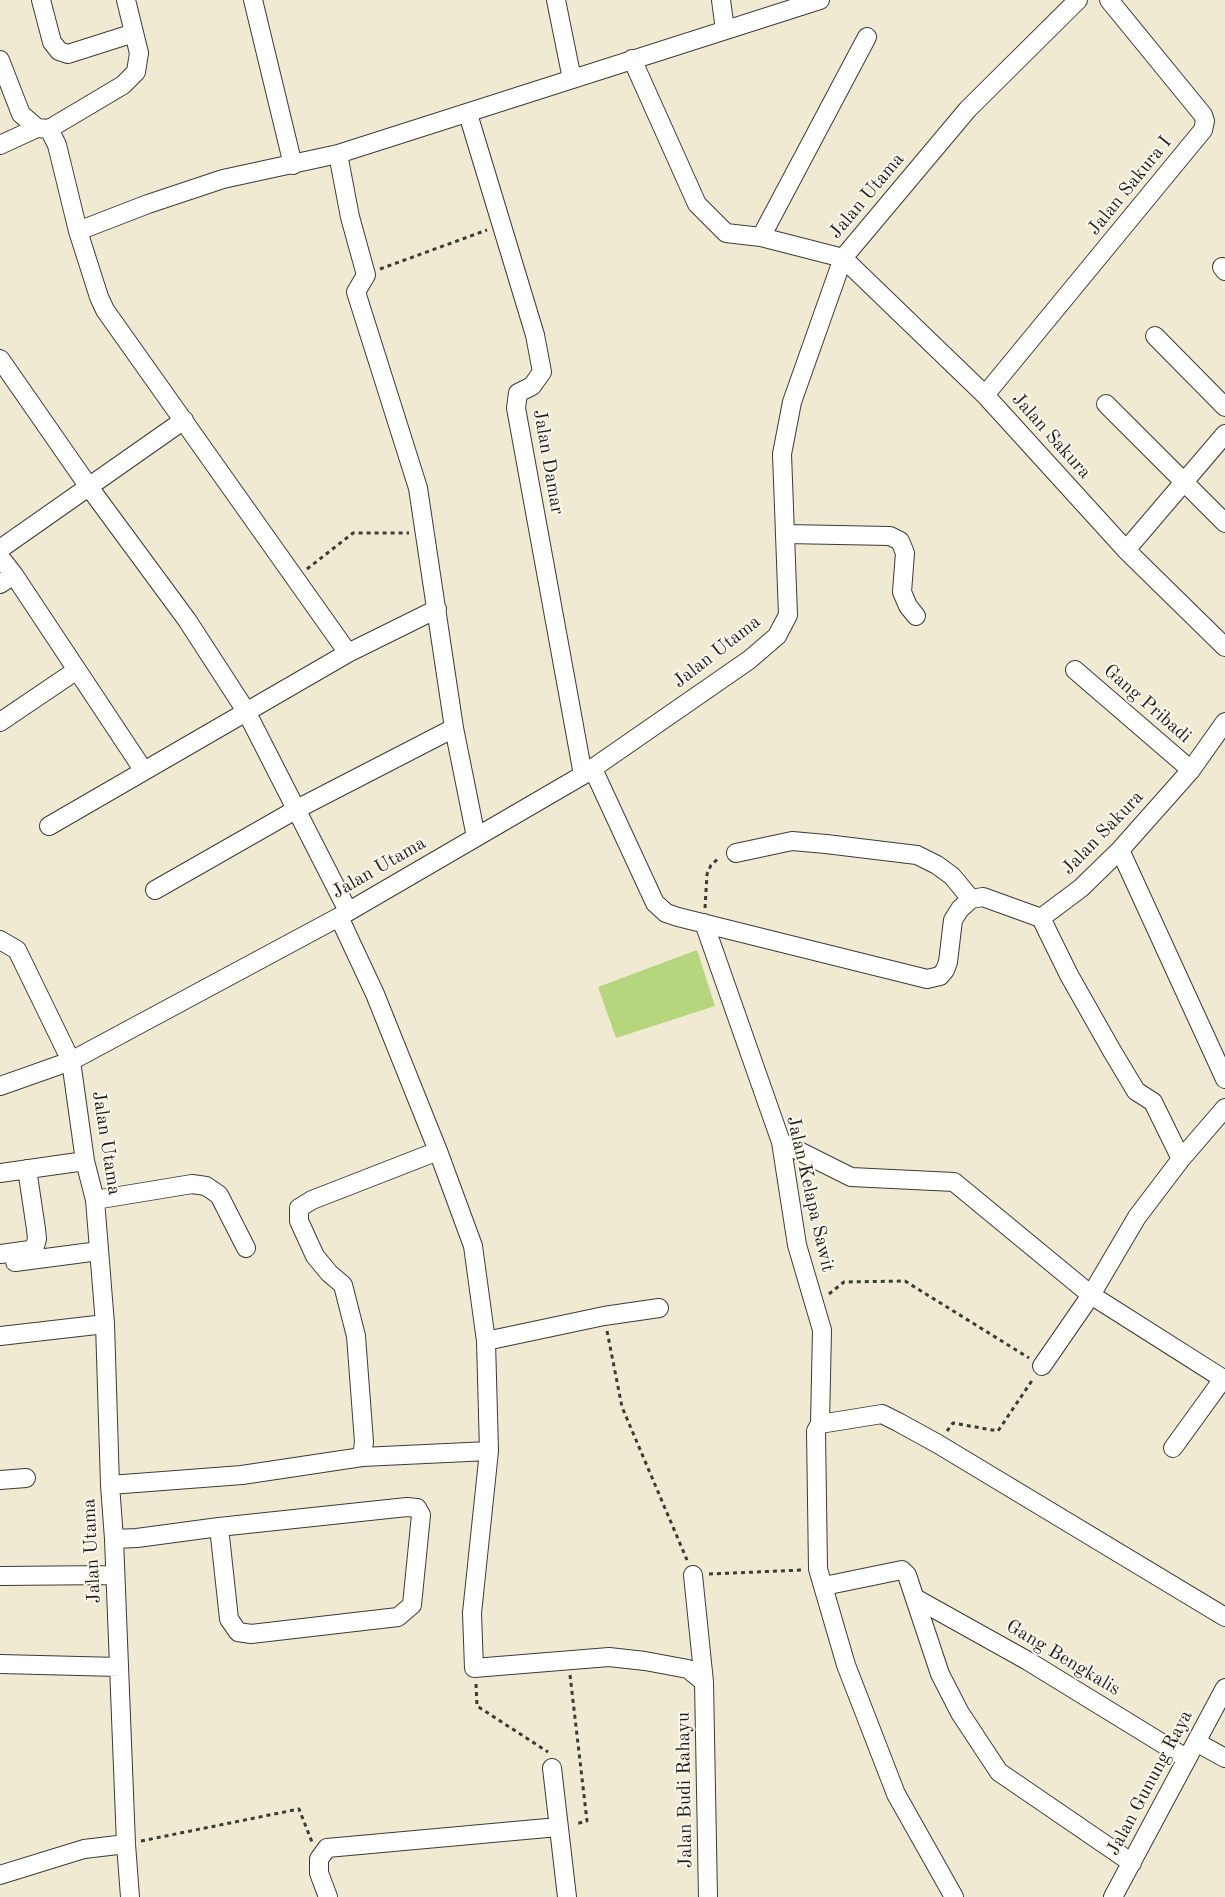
<!DOCTYPE html>
<style>
body{margin:0}
canvas{display:block;background:#f1ead2}
</style>
<canvas width="1225" height="1897"></canvas>
<script>
const g = document.querySelector('canvas').getContext('2d');
g.lineJoin = 'round';
function fillPath(path, color) { g.fillStyle = color; g.fill(path, 'evenodd'); }
const shape = rows => new Path2D(rows.map(r => 'M' + r).join(''));
function strokePath(path, color, width, dash) { g.strokeStyle = color; g.lineWidth = width; g.lineCap = dash ? 'butt' : 'round'; g.setLineDash(dash || []); g.stroke(path); }
function drawText(font, color, halo, rows, align = 'center') {
  g.font = font + ' "Old Standard TT",serif'; g.lineWidth = 4; g.setLineDash([]); g.textBaseline = 'middle'; g.strokeStyle = halo; g.fillStyle = color; for (const [text, x, y, turn = 0] of rows) {
    g.save(); g.translate(x, y); g.rotate((+turn || 0) * Math.PI / 180); g.textAlign = isNaN(turn) ? turn : align; if (halo) g.strokeText(text, 0, 0); g.fillText(text, 0, 0); g.restore();
  }
}
fillPath(shape([
 [697,950,715,1006,616,1038,598,987]
]), '#b5d67d');
const minor = shape([
 [41,0,52,42,59,51,68,54,134,33],
 [253,0,293,165],
 [556,0,572,79],
 [721,0,725,30],
 [632,59,697,204,726,233,761,237,843,258,985,395,1126,550,1225,647],
 [0,60,21,114,37,128],
 [468,114,535,335,542,372,532,386,518,393,516,408,583,775],
 [49,129,123,85,136,72,139,53,126,0],
 [0,145,37,128,49,129,57,145,78,231],
 [338,154,350,217,366,275,356,292,418,488,454,728,476,837],
 [761,237,867,37],
 [1222,267,1225,271],
 [1155,336,1225,407],
 [0,359,89,487,187,620,246,711,348,911],
 [985,395,1203,130,1205,121,1203,115,1109,0],
 [1106,404,1225,523],
 [786,534,890,536,900,541,905,553,902,592,908,606,916,616],
 [0,549,184,420],
 [1126,550,1225,434],
 [0,557,14,575,144,771],
 [0,584,14,575],
 [348,653,105,310,99,297,78,231,148,204,223,179,338,154,820,0],
 [1075,670,1191,770],
 [0,722,77,670],
 [593,769,655,903,666,913,678,917,927,979,940,976,945,970,948,962,953,920,960,909,971,899,983,897,1041,918,1069,975,1112,1051,1136,1091,1153,1102,1181,1159],
 [49,826,348,653,437,609],
 [1120,850,1225,1079],
 [736,853,792,841,826,844,917,855,937,865,952,876,971,899],
 [155,890,297,809,454,728],
 [339,917,375,994,438,1151,473,1246,486,1341,489,1451,472,1613,474,1668,609,1657,645,1661,688,1669,704,1682,693,1575],
 [1041,918,1081,888,1120,850,1191,770,1225,722],
 [704,923,781,1142,797,1245,822,1330,820,1424,816,1431,818,1569,846,1665,896,1794,954,1897],
 [0,940,17,950,71,1061,0,1086],
 [781,1142,851,1177,954,1182,1091,1295,1225,1380],
 [0,1173,85,1161],
 [95,1200,192,1184,206,1186,219,1195,246,1248],
 [0,1254,30,1250,35,1246,37,1239,36,1229,27,1169],
 [15,1262,99,1251],
 [0,1336,105,1324],
 [486,1341,604,1316,659,1308],
 [1042,1366,1091,1295,1137,1217,1181,1159,1225,1108],
 [820,1424,882,1414,898,1422,938,1444,1225,1617],
 [1173,1448,1223,1379],
 [362,1457,364,1442,356,1336,343,1285,329,1273,315,1256,299,1221,299,1208,312,1200,438,1151],
 [0,1480,26,1478],
 [110,1485,242,1475,362,1457,489,1451],
 [114,1539,137,1538,219,1527,407,1507,417,1508,421,1515,412,1605,398,1617,251,1634,238,1632,229,1619,219,1527],
 [0,1576,114,1575],
 [824,1586,902,1570,907,1575,940,1674,960,1713,999,1772,1132,1863],
 [915,1598,1028,1661,1186,1758],
 [0,1664,119,1667],
 [704,1682,708,1897],
 [1196,1742,1225,1758],
 [552,1768,567,1897],
 [0,1875,84,1849,126,1844],
 [130,1897,126,1844,114,1539,110,1485,105,1324,95,1200,85,1161,71,1061,339,917,583,775,749,660,777,636,788,615,782,454,792,402,843,258,968,109,1078,0],
 [328,1897,319,1873,319,1859,327,1848,558,1827],
 [1113,1897,1225,1688]
]);
strokePath(minor, '#3c3b37', 20);
strokePath(shape([
 [380,269,487,230],
 [307,569,353,533,409,533],
 [705,908,707,874,711,865,720,857],
 [829,1294,844,1282,905,1281,1029,1358],
 [607,1331,622,1407,687,1560],
 [947,1431,953,1423,998,1431,1033,1379],
 [709,1574,803,1570],
 [570,1675,587,1821,575,1824],
 [476,1684,477,1706,548,1752],
 [141,1841,299,1809,312,1842]
]), '#3c3b37', 3, [4, 4]);
strokePath(minor, '#fff', 18);
drawText('19px', '#1c1c1c', '#fbf7ec', [
 ["Jalan Sakura I",1130,186,-51],
 ["Jalan Utama",867,196,-50],
 ["Jalan Sakura",1051,436,48],
 ["Jalan Damar",548,462,80],
 ["Jalan Utama",717,652,-38],
 ["Gang Pribadi",1147,704,41],
 ["Jalan Sakura",1103,833,-46],
 ["Jalan Utama",379,868,-30],
 ["Jalan Utama",106,1143,81],
 ["Jalan Kelapa Sawit",810,1194,77],
 ["Jalan Utama",92,1551,-93],
 ["Gang Bengkalis",1063,1658,31],
 ["Jalan Gunung Raya",1150,1783,-62],
 ["Jalan Budi Rahayu",685,1790,-91]
]);
</script>
